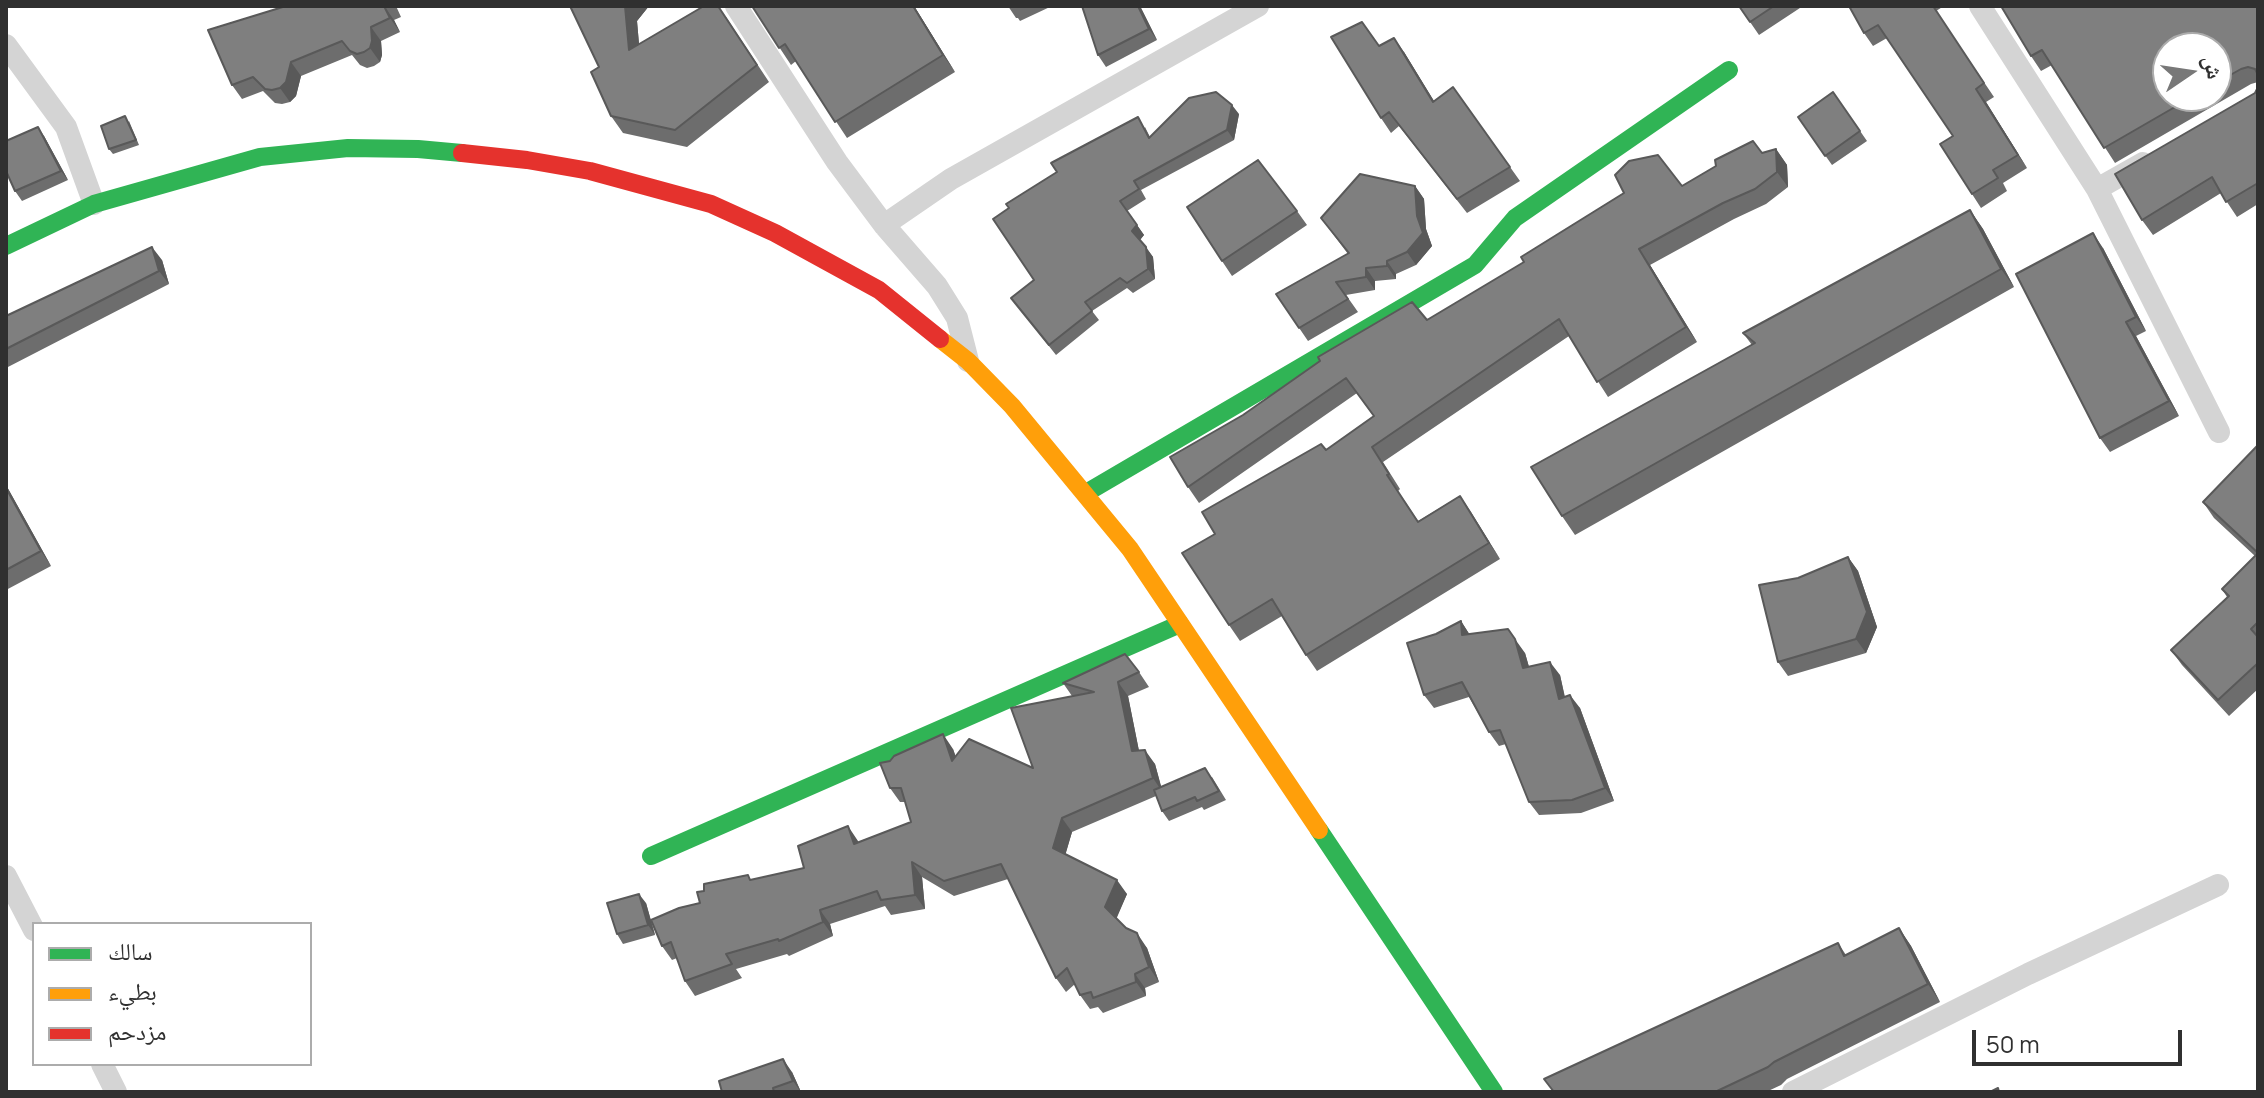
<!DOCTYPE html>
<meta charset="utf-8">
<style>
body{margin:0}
#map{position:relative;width:2264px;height:1098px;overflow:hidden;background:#fff;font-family:Manrope,"Noto Naskh Arabic",sans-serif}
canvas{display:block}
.frame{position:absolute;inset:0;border:8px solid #303030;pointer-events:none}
.legend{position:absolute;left:32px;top:922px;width:280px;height:144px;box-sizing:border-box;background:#fff;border:2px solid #acacac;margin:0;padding:10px 14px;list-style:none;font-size:24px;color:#303030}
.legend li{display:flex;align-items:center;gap:16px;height:40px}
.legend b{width:40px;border:2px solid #acacac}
.north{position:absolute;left:2152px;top:32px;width:80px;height:80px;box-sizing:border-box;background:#fff;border:2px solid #acacac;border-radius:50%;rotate:77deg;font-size:22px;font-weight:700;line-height:32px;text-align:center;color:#303030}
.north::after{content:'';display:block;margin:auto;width:28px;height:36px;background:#787878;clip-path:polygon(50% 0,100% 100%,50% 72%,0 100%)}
.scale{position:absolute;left:1972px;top:1030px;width:210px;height:36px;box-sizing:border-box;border:4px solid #303030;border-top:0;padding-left:10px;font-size:24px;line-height:28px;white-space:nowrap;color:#303030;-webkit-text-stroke:6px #fff;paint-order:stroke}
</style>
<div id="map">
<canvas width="2264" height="1098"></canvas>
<div class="frame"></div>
<ul class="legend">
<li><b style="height:10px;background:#30b455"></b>سالك</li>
<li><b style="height:10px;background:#ff9f0a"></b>بطيء</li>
<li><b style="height:10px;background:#e5322d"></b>مزدحم</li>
</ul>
<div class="north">ش</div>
<div class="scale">50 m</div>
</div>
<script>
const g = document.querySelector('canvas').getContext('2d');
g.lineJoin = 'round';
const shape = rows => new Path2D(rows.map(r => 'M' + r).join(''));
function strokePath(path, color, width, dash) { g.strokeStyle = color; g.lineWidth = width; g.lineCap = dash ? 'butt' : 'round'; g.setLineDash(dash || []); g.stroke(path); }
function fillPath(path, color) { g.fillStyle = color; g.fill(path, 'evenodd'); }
strokePath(shape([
 [736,6,837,162,884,225,937,286,957,318,968,361],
 [1980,6,2097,189],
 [6,45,66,127,94,204],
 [2143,163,2097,189,2219,432],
 [884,225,951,179,1258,6],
 [6,876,34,930],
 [102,1064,116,1092],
 [1793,1092,2028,974,2218,885]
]), '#d4d4d4', 22);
strokePath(shape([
 [6,246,94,204,260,157,348,148,418,149,462,153],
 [1086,493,1475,265,1515,218,1729,70],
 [1319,830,1494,1092],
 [651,856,1180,624]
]), '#30b455', 18);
strokePath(shape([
 [940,339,968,361,1012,406,1130,549,1319,830]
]), '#ff9f0a', 18);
strokePath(shape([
 [462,153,527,160,590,171,711,204,775,233,879,290,940,339]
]), '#e5322d', 18);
fillPath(shape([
 [286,6,396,6,401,17,394,20,400,32,381,41,382,55,380,62,374,66,367,68,360,65,352,55,301,76,296,96,290,102,282,104,275,103,263,91,242,99,232,85],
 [570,6,649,6,637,21,639,44,726,17,769,82,687,147,623,133,611,116,599,67],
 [752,6,914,6,955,72,847,138,796,61,791,65],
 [1008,6,1052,6,1020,21,1018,18,1016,18],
 [1140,6,1157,40,1106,67,1098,55],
 [1739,6,1803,6,1759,35],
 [1849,6,1944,6,1936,11,1994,97,1986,102,2027,168,2003,183,2007,191,1981,208,1972,194,1953,136,1887,38,1873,46,1864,33],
 [2001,6,2258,6,2258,82,2251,84,2115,163,2052,65,2041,71,2031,56],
 [2216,48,2216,96,2168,96],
 [1379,46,1404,52,1434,101,1453,87,1520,181,1467,213,1399,126,1391,133,1381,118],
 [2258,87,2258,204,2237,217,2221,193,2153,235,2142,220,2255,93],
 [1833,92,1867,141,1832,165,1798,117],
 [1239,114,1234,140,1141,190,1146,199,1127,211,1144,235,1140,240,1153,257,1155,279,1133,293,1127,288,1092,311,1099,320,1056,355,1011,298,1034,280,1145,127,1150,137],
 [129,121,139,145,113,154,109,149],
 [44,136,68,180,22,201,15,191],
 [1776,149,1787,165,1788,187,1766,204,1734,219,1650,265,1697,342,1608,397,1569,336,1383,462,1400,489,1398,491,1418,521,1460,496,1500,559,1317,671,1306,655,1282,616,1240,641,1229,625,1215,534,1326,450,1374,417,1357,393,1199,503,1188,487,1427,320,1682,186,1762,153],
 [1415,186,1424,199,1426,229,1432,246,1416,265,1396,274,1396,279,1375,281,1375,290,1346,295,1358,312,1308,341,1276,294,1348,254,1321,218],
 [1970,210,1983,229,2014,287,1575,535,1562,516,1752,345,1743,333],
 [1297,211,1307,225,1232,276,1222,261],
 [2103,248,2146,331,2136,336,2179,416,2110,452,2100,438],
 [162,260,169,284,6,368,6,316],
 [2258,445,2258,689,2229,716,2182,665,2171,650,2227,597,2222,589,2255,556,2214,518,2203,502],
 [6,485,51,566,6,590],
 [1848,557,1858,571,1877,627,1866,653,1788,676,1778,662,1798,578],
 [1461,621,1469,634,1525,653,1529,667,1560,675,1565,697,1580,708,1614,801,1581,813,1539,815,1529,802,1506,744,1499,746,1489,732,1469,697,1434,708,1424,695,1436,634],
 [1139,672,1149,687,1128,696,1139,751,1155,764,1161,787,1212,777,1226,800,1204,810,1202,807,1169,821,1162,811,1156,796,1072,832,1065,855,1127,894,1116,918,1147,948,1159,982,1145,988,1146,996,1103,1013,1098,1007,1090,1009,1080,995,1075,984,1066,992,1056,978,1008,879,954,896,922,877,925,909,891,915,885,906,830,924,833,936,789,956,787,954,736,969,742,978,695,996,685,981,677,958,672,960,662,946,700,903,751,880,804,868,858,842,911,822,905,802,900,802,890,788,953,749,956,757,1033,768,1072,696,1063,683],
 [646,903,655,935,623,944,617,934],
 [1899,928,1911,946,1940,1002,1787,1079,1781,1085,1766,1092,1553,1092,1838,943,1846,955],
 [792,1072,801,1092,722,1092]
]), '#6d6d6d');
fillPath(shape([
 [384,6,394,20,400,32,390,18],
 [625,6,649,6,637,21,641,67,629,50],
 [913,6,914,6,955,72,943,55],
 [1138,6,1140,6,1157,40,1149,29],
 [371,27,381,41,382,55,380,62,370,48],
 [1394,38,1404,52,1443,116,1433,102],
 [291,62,301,76,296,96,290,102,280,88],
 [1976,89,1986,102,2027,168,2018,155],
 [1232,105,1239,114,1234,140,1227,130],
 [38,127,44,136,68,180,61,171],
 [1776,149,1787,165,1788,187,1777,172],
 [1415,186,1424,199,1426,229,1432,246,1416,265,1407,252,1417,216],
 [1970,210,1983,229,2014,287,2001,269],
 [1137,225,1144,235,1139,241,1132,231],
 [2093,233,2103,248,2146,331,2136,317],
 [152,247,162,260,169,284,159,271],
 [1146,247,1153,257,1155,279,1148,269],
 [1639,249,1650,265,1697,342,1686,327],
 [1387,261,1396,274,1396,279,1387,266],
 [1366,268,1375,281,1375,290,1366,277],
 [2126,322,2136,336,2179,416,2169,401],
 [6,485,51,566,41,551,6,488],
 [1460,496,1471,512,1500,559,1489,543],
 [1848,557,1858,571,1877,627,1866,653,1856,639],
 [1461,621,1470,635,1462,635],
 [1515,639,1525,653,1533,681,1523,668],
 [1550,662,1560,675,1568,713,1559,699],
 [1118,682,1128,696,1142,766,1132,751],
 [1570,695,1580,708,1614,801,1605,788],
 [943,734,953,749,962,776,952,761],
 [1145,750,1155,764,1163,793,1153,778],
 [1062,818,1072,832,1063,863,1053,848],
 [848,826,858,841,865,858,854,844],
 [912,862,922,877,925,909,915,895],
 [1117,880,1127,894,1115,922,1105,907],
 [639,894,646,903,655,935,648,925],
 [820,910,830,924,833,936,823,922],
 [1899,928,1911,946,1940,1002,1928,984],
 [1137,933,1147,948,1159,982,1149,967],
 [1135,974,1145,988,1146,996,1136,982],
 [783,1059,792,1072,801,1092,793,1081]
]), '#595959');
const building = shape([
 [286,6,385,6,384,6,390,18,371,27,372,41,370,48,364,52,357,54,350,51,342,41,291,62,286,82,280,88,272,90,265,89,253,77,232,85,208,30,286,6],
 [570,6,625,6,629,50,704,6,718,6,757,65,675,130,611,116,591,72,599,67,570,6],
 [752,6,913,6,943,55,835,122,785,44,779,48,752,6],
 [1082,6,1138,6,1149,29,1098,55,1082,6],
 [1739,6,1774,6,1750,22,1739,6],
 [1849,6,1933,6,1984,83,1976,89,2018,155,1993,170,1998,178,1972,194,1940,144,1953,136,1878,25,1864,33,1849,6],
 [2001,6,2258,6,2258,75,2255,69,2248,67,2241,69,2216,83,2216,48,2168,48,2168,96,2194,96,2104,148,2042,50,2031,56,2001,6],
 [1362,22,1379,46,1394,38,1433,102,1453,87,1510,167,1457,199,1389,112,1381,118,1331,37,1362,22],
 [2258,87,2258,183,2226,202,2212,177,2142,220,2115,174,2255,93,2258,87],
 [1216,92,1232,105,1227,130,1134,181,1139,189,1120,201,1137,225,1132,231,1146,247,1148,269,1127,283,1120,278,1085,302,1092,311,1049,345,1011,298,1034,280,993,219,1009,208,1006,204,1057,172,1051,163,1138,117,1149,138,1189,98,1216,92],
 [1833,92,1860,131,1825,156,1798,117,1833,92],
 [125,116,136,140,109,149,101,126,125,116],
 [38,127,61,171,15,191,6,171,6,141,38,127],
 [1753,141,1762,153,1776,149,1777,172,1755,189,1723,203,1639,249,1686,327,1597,382,1559,319,1372,447,1389,474,1387,475,1418,522,1460,496,1489,543,1306,655,1272,599,1229,625,1182,553,1215,534,1202,512,1321,444,1326,450,1374,416,1346,378,1188,487,1170,457,1243,415,1320,361,1318,357,1412,302,1427,320,1524,262,1521,257,1624,193,1615,175,1629,161,1658,155,1682,186,1716,166,1715,160,1753,141],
 [1258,160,1297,211,1222,261,1187,207,1258,160],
 [1360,174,1415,186,1417,216,1423,233,1407,252,1387,261,1387,266,1366,268,1366,277,1336,282,1348,299,1299,328,1276,294,1349,253,1321,218,1360,174],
 [1970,210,2001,269,1562,516,1531,467,1755,343,1743,333,1970,210],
 [2093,233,2136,317,2126,322,2169,401,2100,438,2016,274,2093,233],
 [152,247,159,271,6,349,6,316,152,247],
 [2258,445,2258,622,2251,629,2258,637,2258,663,2218,700,2171,650,2229,596,2222,589,2258,553,2203,502,2258,445],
 [6,488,41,551,6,570,6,488],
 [1848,557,1867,612,1856,639,1778,662,1759,585,1798,578,1848,557],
 [1461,621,1462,635,1508,629,1515,639,1523,668,1550,662,1559,699,1570,695,1605,788,1572,800,1529,802,1500,730,1489,732,1462,682,1424,695,1407,643,1436,634,1461,621],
 [1125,654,1139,672,1118,682,1132,751,1145,750,1153,778,1062,818,1053,848,1117,880,1105,907,1126,928,1137,933,1149,967,1135,974,1136,982,1093,998,1091,992,1080,995,1067,968,1056,978,1001,864,944,881,912,862,915,895,881,900,877,891,820,910,823,922,779,941,778,939,726,954,732,964,685,981,671,942,662,946,651,920,679,908,700,903,697,892,704,891,704,884,748,875,750,880,804,868,798,846,848,826,854,844,911,822,901,788,890,788,880,763,890,761,894,756,943,734,952,761,969,739,1033,768,1011,708,1094,692,1063,683,1125,654],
 [1205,768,1219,791,1197,801,1195,797,1162,811,1154,790,1205,768],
 [639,894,648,925,617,934,607,903,639,894],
 [1899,928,1928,984,1774,1062,1768,1067,1715,1092,1554,1092,1544,1079,1838,943,1844,956,1899,928],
 [783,1059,793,1081,773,1088,774,1092,722,1092,719,1081,783,1059],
 [1998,1088,1999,1092,1990,1092,1998,1088]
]);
fillPath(building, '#7f7f7f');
strokePath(building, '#595959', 2);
</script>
